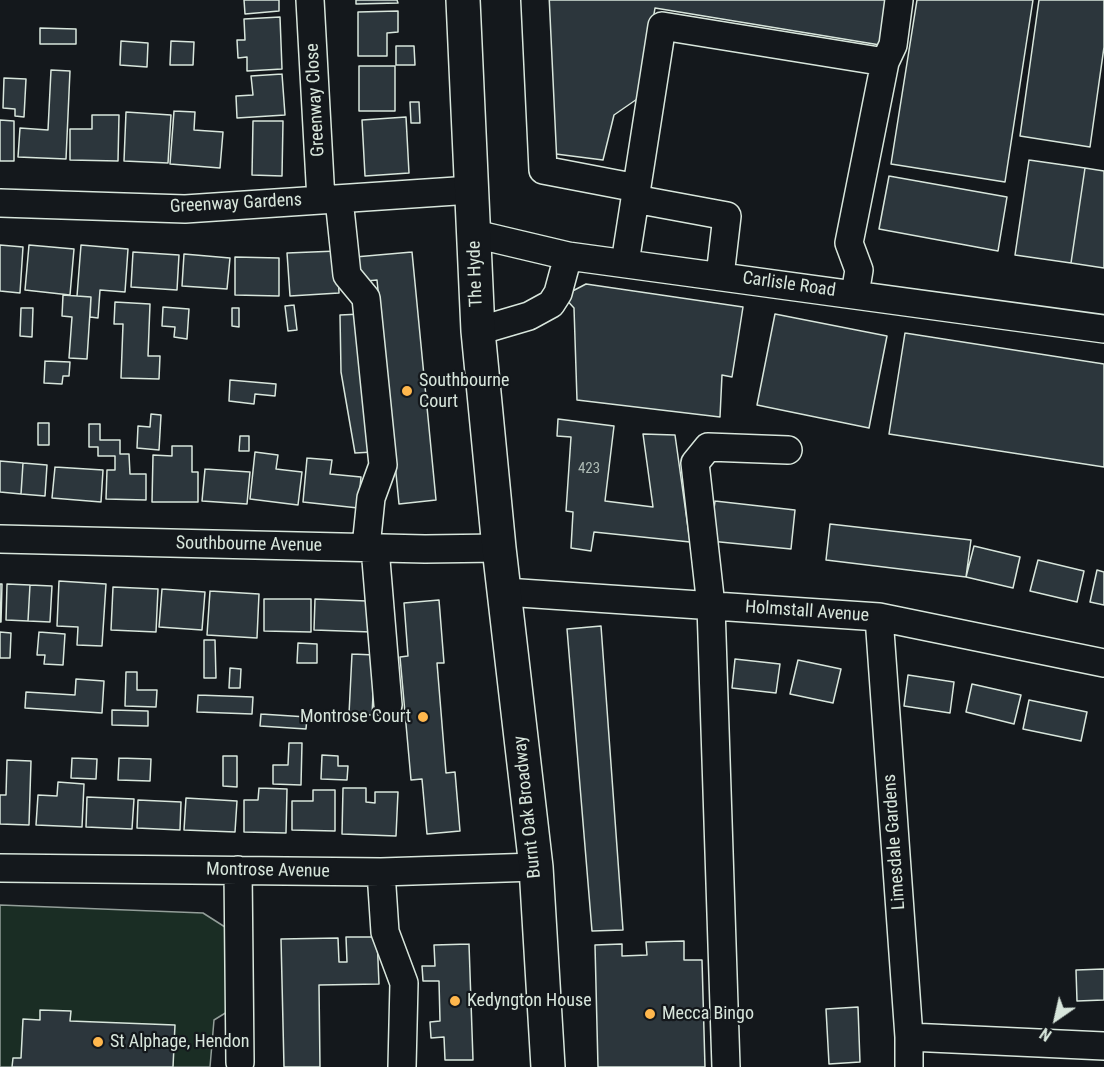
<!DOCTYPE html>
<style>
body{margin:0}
#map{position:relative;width:1104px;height:1067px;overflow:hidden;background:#14181c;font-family:"Roboto Condensed",sans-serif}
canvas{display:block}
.north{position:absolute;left:1026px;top:989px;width:60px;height:60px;-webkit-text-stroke:4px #14181c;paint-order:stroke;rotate:214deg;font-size:16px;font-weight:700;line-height:24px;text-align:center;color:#d8e6dc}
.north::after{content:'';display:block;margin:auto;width:21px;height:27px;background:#d8e6dc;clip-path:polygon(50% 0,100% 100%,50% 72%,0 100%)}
</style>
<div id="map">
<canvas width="1104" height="1067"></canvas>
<div class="north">N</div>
</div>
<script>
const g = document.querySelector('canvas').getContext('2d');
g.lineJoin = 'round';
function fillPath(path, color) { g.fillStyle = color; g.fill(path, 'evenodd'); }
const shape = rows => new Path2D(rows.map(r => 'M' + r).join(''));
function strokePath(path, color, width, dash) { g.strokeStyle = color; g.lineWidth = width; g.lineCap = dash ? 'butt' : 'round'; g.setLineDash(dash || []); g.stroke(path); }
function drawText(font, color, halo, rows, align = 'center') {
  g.font = font + ' "Roboto Condensed",sans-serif'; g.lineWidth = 4.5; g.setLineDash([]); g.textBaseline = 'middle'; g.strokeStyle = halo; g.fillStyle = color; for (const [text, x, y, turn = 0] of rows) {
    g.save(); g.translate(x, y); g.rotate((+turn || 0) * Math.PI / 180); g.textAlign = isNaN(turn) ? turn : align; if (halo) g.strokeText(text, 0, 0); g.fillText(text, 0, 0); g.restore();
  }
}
const green = shape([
 [0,905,203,913,225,927,227,1012,214,1020,210,1067,0,1067,0,905]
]);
fillPath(green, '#1a2d24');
strokePath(green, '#939e99', 1.5);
const building = shape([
 [244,0,279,0,279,11,245,14,244,0],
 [356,0,397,0,398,3,356,4,356,0],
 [544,0,888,0,880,45,655,8,640,97,614,115,603,160,548,153,544,0],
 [917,0,1033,0,1005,182,891,164,917,0],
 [1039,0,1104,0,1104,47,1090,147,1020,136,1039,0],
 [398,11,398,32,387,33,387,56,358,56,358,12,398,11],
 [280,17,282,69,247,71,247,57,238,58,237,40,245,40,244,19,280,17],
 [40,28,76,29,76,44,40,44,40,28],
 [121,41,148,43,147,67,120,65,121,41],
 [171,41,194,42,193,65,170,65,171,41],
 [396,46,414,46,415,65,396,65,396,46],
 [359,66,395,66,395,111,359,111,359,66],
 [51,70,70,71,66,159,18,157,20,128,48,130,51,70],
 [282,74,285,115,237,118,236,96,253,95,251,76,282,74],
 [4,78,26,79,24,117,15,116,15,109,3,108,4,78],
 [410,102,419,102,420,123,411,123,410,102],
 [174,111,195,112,194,130,223,132,220,168,170,164,174,111],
 [126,112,171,115,168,163,124,161,126,112],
 [92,115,119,115,118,161,70,160,70,129,92,129,92,115],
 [406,117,409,173,365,176,362,120,406,117],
 [0,120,14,121,14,161,0,161,0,120],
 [253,121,283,121,282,176,252,175,253,121],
 [1029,160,1085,168,1071,263,1015,255,1029,160],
 [1085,168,1104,171,1104,268,1071,263,1085,168],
 [889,176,1007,197,998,251,879,229,889,176],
 [0,245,23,247,20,293,0,291,0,245],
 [29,245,74,249,70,295,25,290,29,245],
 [81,245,128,249,125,292,100,290,98,318,90,317,91,297,77,296,81,245],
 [337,251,339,293,290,296,287,253,337,251],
 [133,252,179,255,177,290,131,287,133,252],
 [412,252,436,500,399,504,377,280,357,282,355,257,412,252],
 [184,254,230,258,227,289,182,286,184,254],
 [235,257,279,258,279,296,235,295,235,257],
 [586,284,743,307,732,377,722,375,720,417,577,400,574,308,563,296,586,284],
 [63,295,91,297,87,359,69,358,72,317,62,316,63,295],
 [115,302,150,304,148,356,160,356,159,379,121,378,123,324,114,324,115,302],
 [294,305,297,330,288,331,285,306,294,305],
 [163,307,189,309,187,339,174,337,175,327,162,326,163,307],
 [21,308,33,308,32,337,20,336,21,308],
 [232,308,239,308,239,327,232,326,232,308],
 [361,314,373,452,355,453,341,372,340,315,361,314],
 [775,314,887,336,869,428,757,405,775,314],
 [905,333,1104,364,1104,467,889,434,905,333],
 [45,361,70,362,69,376,63,376,62,384,44,383,45,361],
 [230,380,276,384,275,396,255,394,254,404,229,401,230,380],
 [151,414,161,415,159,450,137,448,138,426,150,427,151,414],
 [558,419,614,426,605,501,653,507,643,434,675,435,690,542,594,532,591,551,571,548,573,512,566,511,571,437,557,436,558,419],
 [38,423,49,423,49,445,38,445,38,423],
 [89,424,100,424,100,440,120,440,120,454,129,454,130,474,146,474,146,500,106,499,107,470,115,470,115,456,98,456,98,447,89,447,89,424],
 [240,436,249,436,249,451,239,451,240,436],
 [172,446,192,446,192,472,198,472,198,502,152,502,153,455,172,456,172,446],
 [255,452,278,455,276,469,302,472,298,505,250,499,255,452],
 [307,458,332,460,330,474,361,477,358,508,303,502,307,458],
 [0,461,23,463,21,494,0,492,0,461],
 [23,463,47,465,45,496,21,494,23,463],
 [55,467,103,470,101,502,52,498,55,467],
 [205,469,250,472,247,504,202,501,205,469],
 [715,501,795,510,791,549,710,541,715,501],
 [830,524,971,540,966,577,826,560,830,524],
 [974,546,1020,557,1013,588,966,577,974,546],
 [1038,560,1084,571,1077,602,1030,591,1038,560],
 [1097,570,1104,572,1104,605,1090,602,1097,570],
 [59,581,106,584,102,646,77,645,78,627,57,626,59,581],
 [0,584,2,584,1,622,0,622,0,584],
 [7,584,30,585,28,621,6,620,7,584],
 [30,585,52,586,50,622,28,621,30,585],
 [113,587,158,589,156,632,111,630,113,587],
 [162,589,205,592,202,630,159,627,162,589],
 [210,591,259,594,257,638,207,635,210,591],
 [264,599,311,599,311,632,264,631,264,599],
 [315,599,367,601,371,632,314,630,315,599],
 [439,600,444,663,437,663,446,773,455,772,460,831,427,834,422,779,411,780,400,657,408,656,404,603,439,600],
 [601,626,623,930,592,931,567,629,601,626],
 [0,632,11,633,10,658,0,658,0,632],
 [39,632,65,634,63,665,44,664,45,655,37,655,39,632],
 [204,640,215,640,216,678,204,678,204,640],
 [298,643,317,644,317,663,297,663,298,643],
 [352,654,375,655,372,715,349,714,352,654],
 [735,659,780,664,776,693,732,688,735,659],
 [798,660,841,669,833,703,790,694,798,660],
 [230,668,241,669,240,688,229,688,230,668],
 [126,672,137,672,137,690,157,690,156,707,125,706,126,672],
 [908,675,954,682,950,713,904,706,908,675],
 [76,679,104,681,102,713,25,708,26,692,75,695,76,679],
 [972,684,1021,695,1014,724,966,712,972,684],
 [198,695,253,697,252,714,197,712,198,695],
 [1029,700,1087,712,1081,741,1023,729,1029,700],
 [112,710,148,711,148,726,112,725,112,710],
 [261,714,307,717,306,729,260,726,261,714],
 [289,743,302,743,301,785,273,784,273,765,288,765,289,743],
 [322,755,338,756,338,766,348,766,347,780,321,779,322,755],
 [223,756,237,756,237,787,223,786,223,756],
 [72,758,97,759,96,779,71,778,72,758],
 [119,758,151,759,150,781,118,780,119,758],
 [7,760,31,761,29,825,0,824,0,795,6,795,7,760],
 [58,782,84,784,82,827,36,825,38,795,57,796,58,782],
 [259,788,287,789,286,833,244,832,244,800,258,800,259,788],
 [343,788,366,788,366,802,375,803,375,792,398,792,396,836,342,834,343,788],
 [313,790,335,790,335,831,292,830,292,801,313,801,313,790],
 [87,797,134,799,132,829,86,827,87,797],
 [186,798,237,801,235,832,184,830,186,798],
 [138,800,181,802,180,830,137,828,138,800],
 [346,937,377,937,379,984,319,985,320,1067,284,1067,281,939,338,938,339,962,347,962,346,937],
 [684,941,684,960,702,960,705,1067,598,1067,595,945,622,944,622,956,647,955,646,942,684,941],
 [469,944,473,1060,445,1060,444,1037,431,1038,430,1022,440,1021,439,981,423,981,422,966,435,966,434,945,469,944],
 [1104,969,1104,1000,1077,1001,1076,970,1104,969],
 [858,1007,860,1062,829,1064,826,1009,858,1007],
 [40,1010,71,1011,70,1021,175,1025,173,1067,12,1067,13,1058,21,1058,23,1019,40,1020,40,1010]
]);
fillPath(building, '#2c363c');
strokePath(building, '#d8e6dc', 1.5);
const minor = shape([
 [310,0,321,200],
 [535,0,543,170,637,188],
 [339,199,347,275,366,298,383,465,371,498,366,547],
 [635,199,727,216,720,276],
 [0,203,185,209,471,190],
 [475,234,568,256,1104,329],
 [625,263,662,26,885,62],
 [855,294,859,270,849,243,885,62,893,45,899,0],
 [478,331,529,316,551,304,558,293,568,256],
 [0,539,425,549,499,548],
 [375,548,388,705],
 [505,592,879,617,1104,663],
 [879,617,909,1037,909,1067],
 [0,868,381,872,536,867],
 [238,870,240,1062],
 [381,872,385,932,404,983,402,1067],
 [909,1037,1104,1046],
 [726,1067,711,606,695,463,708,447,788,450]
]);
const major = shape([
 [463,0,478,331,499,548,536,867,548,1067]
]);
strokePath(minor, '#d8e6dc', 30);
strokePath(major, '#d8e6dc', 36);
strokePath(minor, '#14181c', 27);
strokePath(major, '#14181c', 33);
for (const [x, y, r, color] of [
 [407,391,6,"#ffb74d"],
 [423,717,6,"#ffb74d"],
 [455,1001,6,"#ffb74d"],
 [650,1014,6,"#ffb74d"],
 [98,1042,6,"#ffb74d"]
]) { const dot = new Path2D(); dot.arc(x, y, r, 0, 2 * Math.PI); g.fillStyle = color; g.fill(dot); strokePath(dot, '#14181c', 2); }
drawText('15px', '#adbab4', null, [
 ["423",589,469]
]);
drawText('18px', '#d8e6dc', '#14181c', [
 ["Greenway Close",316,100,-93],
 ["Greenway Gardens",236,204,-3],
 ["The Hyde",476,274,-92],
 ["Carlisle Road",789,285,8],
 ["Southbourne Avenue",249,545,1],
 ["Holmstall Avenue",807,612,4],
 ["Burnt Oak Broadway",528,807,-96],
 ["Limesdale Gardens",895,842,-94],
 ["Montrose Avenue",268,871,1]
]);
drawText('18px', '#d8e6dc', '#14181c', [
 ["Southbourne",419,381],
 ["Court",419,402],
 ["Montrose Court",411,717,"right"],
 ["Kedyngton House",467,1001],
 ["Mecca Bingo",662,1014],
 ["St Alphage, Hendon",110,1042]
], 'left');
</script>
